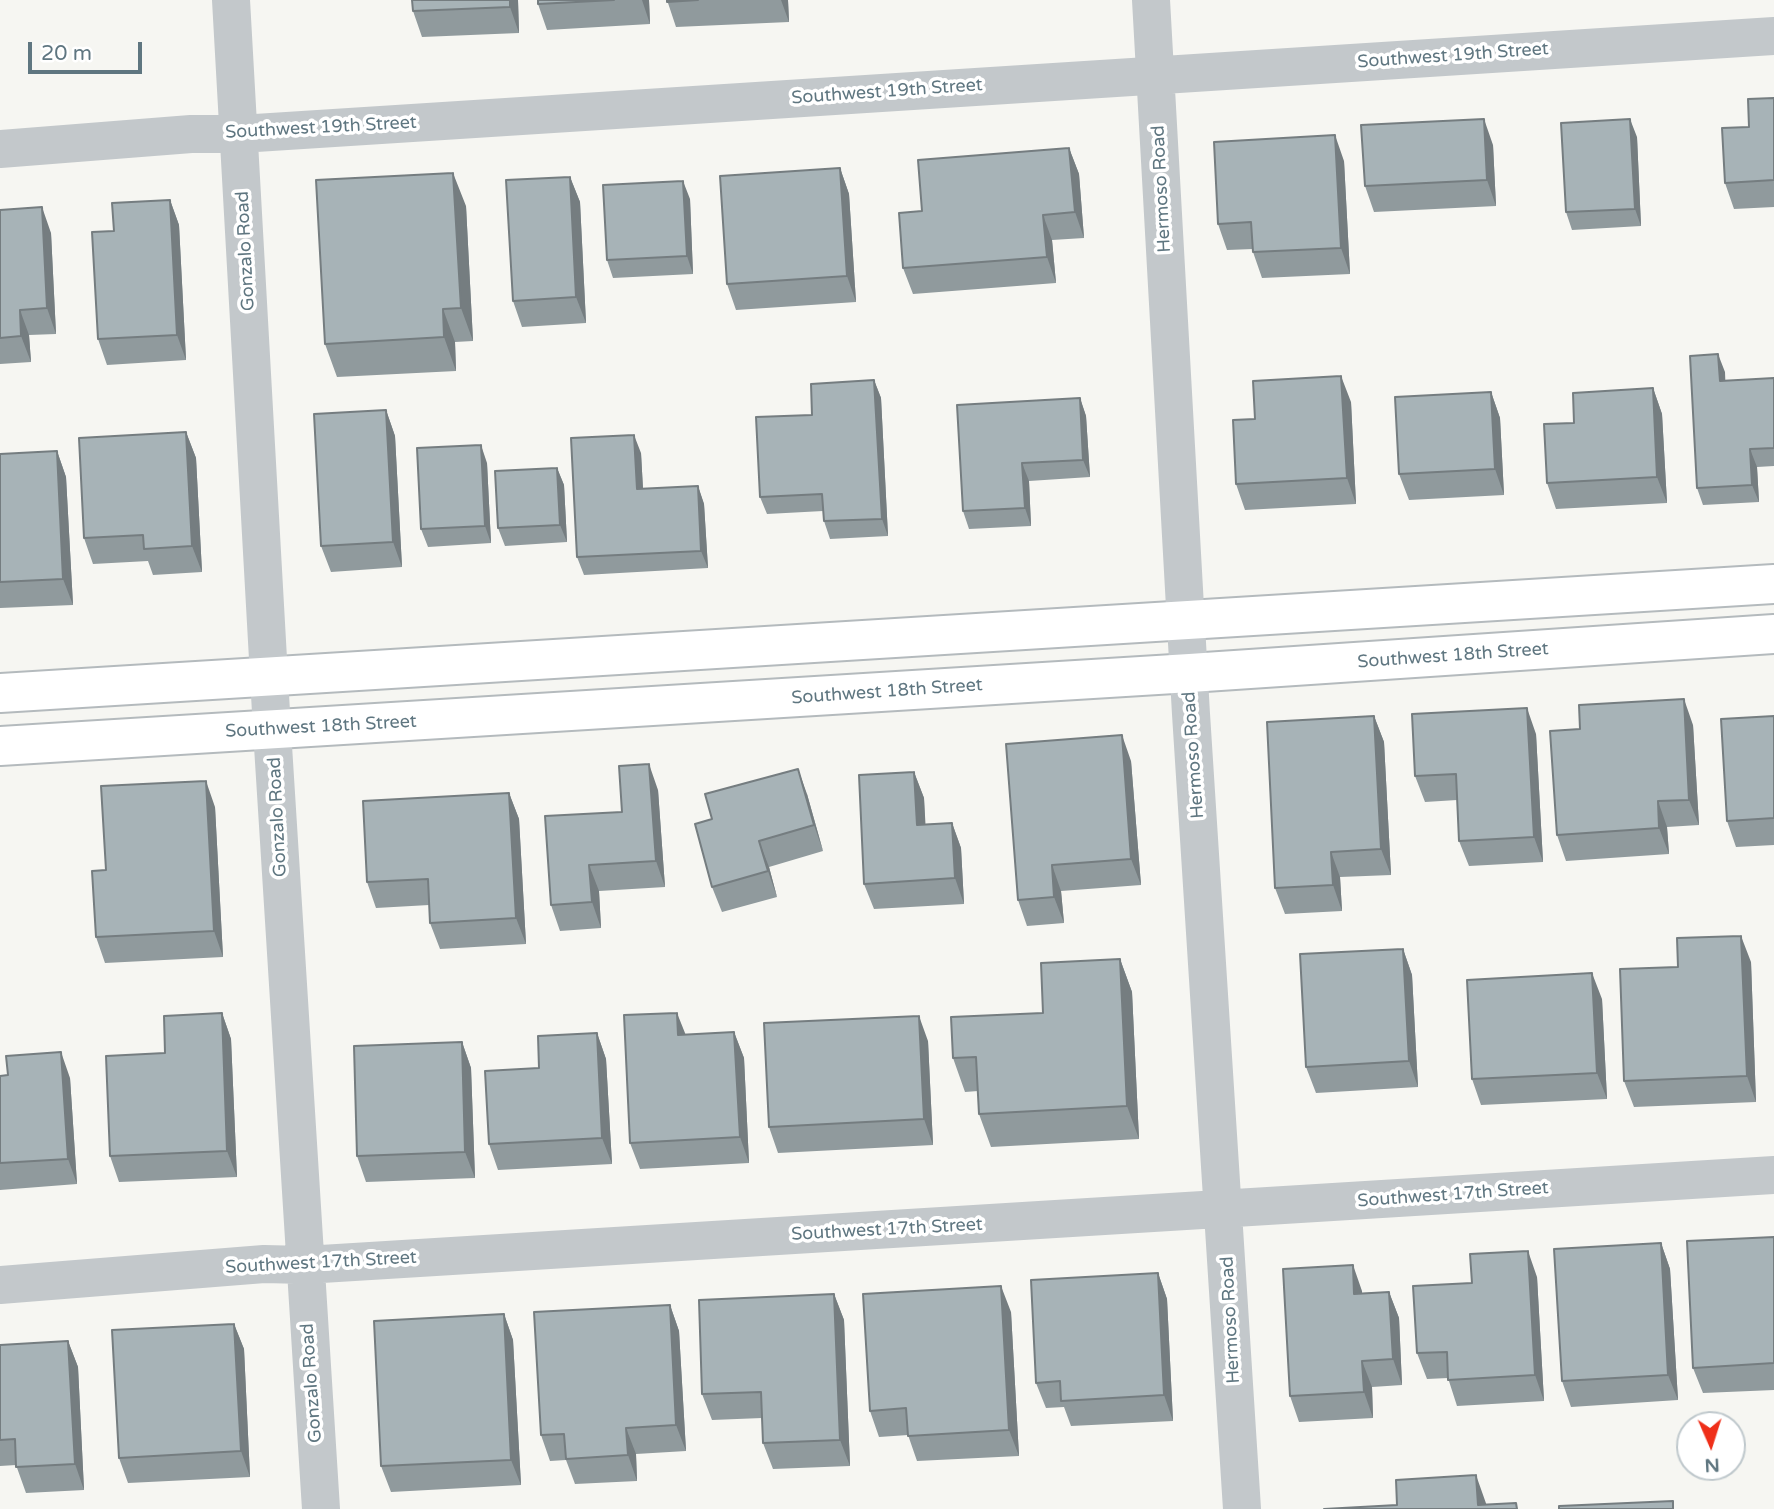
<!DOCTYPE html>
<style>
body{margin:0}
#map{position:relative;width:1774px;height:1509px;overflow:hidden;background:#f6f6f2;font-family:"Varela Round",sans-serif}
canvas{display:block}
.north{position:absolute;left:1676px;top:1411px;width:70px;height:70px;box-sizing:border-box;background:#fff;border:2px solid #bfc8cc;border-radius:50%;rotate:177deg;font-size:19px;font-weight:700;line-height:28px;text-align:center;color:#5f7680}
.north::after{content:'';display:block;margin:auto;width:24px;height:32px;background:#ef2f19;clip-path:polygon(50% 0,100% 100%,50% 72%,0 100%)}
.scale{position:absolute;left:28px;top:42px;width:114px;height:32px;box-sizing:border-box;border:4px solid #5f7680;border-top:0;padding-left:9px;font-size:21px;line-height:24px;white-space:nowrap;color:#5f7680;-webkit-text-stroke:5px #fff;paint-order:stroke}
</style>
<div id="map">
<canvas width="1774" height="1509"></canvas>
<div class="north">N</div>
<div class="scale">20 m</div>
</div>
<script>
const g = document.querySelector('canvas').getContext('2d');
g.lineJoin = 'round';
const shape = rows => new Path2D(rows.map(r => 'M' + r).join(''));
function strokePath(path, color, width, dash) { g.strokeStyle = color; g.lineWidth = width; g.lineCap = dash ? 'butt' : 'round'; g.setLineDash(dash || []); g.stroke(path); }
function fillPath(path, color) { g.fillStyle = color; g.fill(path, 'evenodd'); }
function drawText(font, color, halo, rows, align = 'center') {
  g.font = font + ' "Varela Round",sans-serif'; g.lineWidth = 7; g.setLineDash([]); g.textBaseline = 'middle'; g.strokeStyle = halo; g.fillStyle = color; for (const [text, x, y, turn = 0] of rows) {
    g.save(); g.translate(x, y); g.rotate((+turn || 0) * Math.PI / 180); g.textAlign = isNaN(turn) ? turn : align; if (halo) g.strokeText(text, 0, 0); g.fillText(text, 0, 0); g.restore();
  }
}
const major = shape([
 [0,693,1774,584],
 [0,746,1190,673,1774,634]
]);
strokePath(major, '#b4babd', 42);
strokePath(shape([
 [231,0,272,730,321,1509],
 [1151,0,1191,714,1242,1509],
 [0,149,191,134,240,134,1774,36],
 [0,1285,264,1264,305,1265,1774,1175]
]), '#c3c8cb', 38);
strokePath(major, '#fff', 38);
fillPath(shape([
 [412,0,518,0,519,33,422,37,413,11],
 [538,0,649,0,650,24,547,30,538,4],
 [667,0,788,0,789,22,676,27],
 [1774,98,1774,207,1734,209,1725,183,1749,127],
 [1637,137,1641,226,1572,230,1566,212],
 [1493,145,1496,206,1374,212,1365,186],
 [1069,148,1079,174,1084,238,1052,240,1056,283,913,294,903,268,922,211],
 [1344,161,1350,274,1262,278,1253,252,1253,249,1227,250,1218,224],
 [840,168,849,194,856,302,736,310,727,284],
 [570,177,580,202,586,323,522,327,513,301],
 [690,199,693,274,613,278,607,260],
 [170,200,179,225,186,360,107,365,98,339,114,231],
 [466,206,473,341,455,342,456,371,337,377,325,344],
 [0,210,51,233,56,334,29,335,31,362,0,364],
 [1725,372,1725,381,1774,378,1774,466,1757,467,1759,502,1703,505,1697,488],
 [874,380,881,398,888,536,830,539,824,521,823,511,767,514,760,497,812,415],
 [1653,388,1662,414,1667,503,1556,509,1547,483,1574,423],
 [1491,392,1500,418,1504,495,1409,500,1399,474],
 [1080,398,1086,416,1090,477,1029,481,1031,526,969,529,963,511],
 [1351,402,1356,504,1245,510,1236,484,1255,419],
 [386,410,395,436,402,567,331,572,321,546],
 [186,432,196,458,202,572,153,575,148,561,93,564,84,538],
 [57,451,66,477,73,605,0,608,0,454],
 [641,453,643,489,698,486,704,504,708,568,584,575,577,557],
 [487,463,491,543,428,547,421,529],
 [557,468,564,485,567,542,505,546,498,528],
 [1374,716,1384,742,1391,875,1340,877,1342,911,1285,914,1275,888],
 [1774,716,1774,845,1736,847,1727,821],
 [1693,725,1699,825,1667,827,1669,854,1566,861,1557,835],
 [1536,734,1543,862,1469,866,1459,841,1457,800,1425,802,1415,776],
 [1131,761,1141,885,1061,891,1064,923,1027,926,1018,900],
 [914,772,924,798,925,824,952,823,961,848,964,904,874,909,864,884],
 [658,790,665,887,599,891,601,928,560,931,551,905,622,812],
 [509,793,519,819,526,944,440,949,430,923,429,905,376,908,367,882],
 [807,794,823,851,769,867,777,897,722,912,712,887],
 [215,807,223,957,105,963,96,937,106,870],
 [1403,949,1412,975,1418,1087,1316,1093,1306,1067],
 [1120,959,1132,992,1139,1139,991,1147,979,1114,978,1091,965,1092,953,1058,1043,1013],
 [1751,962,1756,1102,1634,1107,1624,1081],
 [1602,999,1607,1099,1481,1105,1472,1079],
 [222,1013,231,1039,237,1177,119,1182,110,1156,165,1053],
 [734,1032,744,1058,749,1163,640,1169,630,1143,685,1035],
 [597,1033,606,1059,612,1164,498,1170,489,1144],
 [928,1041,933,1145,778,1153,769,1127],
 [462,1042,471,1068,475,1178,366,1182,357,1156],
 [0,1076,70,1078,77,1184,0,1190],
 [1774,1237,1774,1390,1703,1393,1693,1368],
 [1661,1243,1670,1269,1678,1400,1571,1407,1562,1381],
 [1158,1273,1167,1299,1173,1421,1071,1426,1064,1407,1046,1408,1036,1383],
 [1537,1277,1544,1401,1457,1406,1448,1378,1427,1379,1417,1353,1472,1283],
 [1362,1291,1362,1293,1389,1292,1399,1318,1402,1385,1372,1387,1373,1418,1299,1422,1290,1396],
 [834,1294,844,1320,850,1466,773,1469,763,1443,762,1418,712,1420,702,1394],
 [670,1305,679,1331,686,1451,636,1454,637,1481,575,1484,566,1460,550,1461,541,1435],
 [1011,1312,1019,1456,917,1461,908,1435,879,1437,870,1411],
 [504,1314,513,1340,521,1485,391,1492,381,1466],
 [234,1324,244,1349,250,1477,128,1483,119,1458],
 [68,1341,78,1367,84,1490,26,1493,16,1465,0,1466,0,1345]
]), '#909a9d');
fillPath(shape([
 [510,0,518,0,519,33,510,7],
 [642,0,649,0,650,24],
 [781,0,788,0,789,22],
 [1484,119,1493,145,1496,206,1487,180],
 [1630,119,1637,137,1641,226,1635,209],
 [1335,135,1344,161,1350,274,1341,248],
 [1069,148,1079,174,1084,238,1075,212],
 [840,168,849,194,856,302,847,276],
 [453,173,466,206,473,341,461,308],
 [570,177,580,202,586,323,576,297],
 [683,181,690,199,693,274,687,256],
 [170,200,179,225,186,360,177,335],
 [42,207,51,233,56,334,47,308],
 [1043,215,1052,240,1056,283,1047,257],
 [443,309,455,342,456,371,444,337],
 [20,310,29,335,31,362,21,336],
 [1718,354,1725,372,1726,399,1720,381],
 [1341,376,1351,402,1356,504,1347,478],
 [874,380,881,398,888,536,882,519],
 [1653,388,1662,414,1667,503,1657,477],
 [1491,392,1500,418,1504,495,1495,469],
 [1080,398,1086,416,1090,477,1083,460],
 [386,410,395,436,402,567,393,542],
 [186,432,196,458,202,572,192,546],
 [634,435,641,453,644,507,637,489],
 [481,445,487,463,491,543,485,526],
 [1750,449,1757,467,1759,502,1752,485],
 [57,451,66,477,73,605,63,579],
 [1022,463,1029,481,1031,526,1025,508],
 [557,468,564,485,567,542,560,525],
 [698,486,704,504,708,568,701,551],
 [1684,699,1693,725,1699,825,1689,800],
 [1527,708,1536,734,1543,862,1534,837],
 [1374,716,1384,742,1391,875,1381,849],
 [1122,735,1131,761,1141,885,1131,859],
 [649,764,658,790,665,887,656,861],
 [798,769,807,794,823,851,814,825],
 [914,772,924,798,927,851,917,825],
 [206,781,215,807,223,957,214,931],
 [509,793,519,819,526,944,516,918],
 [1658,801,1667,827,1669,854,1659,828],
 [952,823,961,848,964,904,955,878],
 [759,841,769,867,777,897,768,871],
 [1331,852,1340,877,1342,911,1333,885],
 [589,865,599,891,601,928,592,902],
 [1052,865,1061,891,1064,923,1054,897],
 [1741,936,1751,962,1756,1102,1747,1076],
 [1403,949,1412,975,1418,1087,1409,1061],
 [1120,959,1132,992,1139,1139,1127,1106],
 [1592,973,1602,999,1607,1099,1597,1073],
 [222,1013,231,1039,237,1177,227,1151],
 [677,1013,687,1038,678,1035],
 [919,1016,928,1041,933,1145,924,1119],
 [734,1032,744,1058,749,1163,740,1137],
 [597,1033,606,1059,612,1164,602,1138],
 [462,1042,471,1068,475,1178,465,1152],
 [61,1052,70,1078,77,1184,68,1159],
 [1661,1243,1670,1269,1678,1400,1668,1375],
 [1528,1251,1537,1277,1544,1401,1535,1375],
 [1353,1265,1362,1291,1364,1320,1354,1294],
 [1158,1273,1167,1299,1173,1421,1164,1395],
 [1001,1286,1011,1312,1019,1456,1009,1430],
 [1389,1292,1399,1318,1402,1385,1393,1359],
 [834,1294,844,1320,850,1466,840,1440],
 [670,1305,679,1331,686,1451,676,1425],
 [504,1314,513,1340,521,1485,511,1460],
 [234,1324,244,1349,250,1477,241,1451],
 [68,1341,78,1367,84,1490,75,1464],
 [1362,1361,1372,1387,1373,1418,1364,1392],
 [626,1428,636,1454,637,1481,628,1455],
 [1476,1475,1488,1509,1478,1505]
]), '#757d80');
const building = shape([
 [412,0,510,0,510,7,413,11,412,0],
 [538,0,614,0,538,4,538,0],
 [667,0,698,0,667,2,667,0],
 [1774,98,1774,180,1725,183,1722,128,1749,127,1748,99,1774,98],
 [1484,119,1487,180,1365,186,1361,125,1484,119],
 [1630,119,1635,209,1566,212,1561,123,1630,119],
 [1335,135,1341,248,1253,252,1251,222,1218,224,1214,142,1335,135],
 [1069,148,1075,212,1043,215,1047,257,903,268,899,213,922,211,918,160,1069,148],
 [840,168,847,276,727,284,720,176,840,168],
 [453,173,461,308,443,309,444,337,325,344,316,180,453,173],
 [570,177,576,297,513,301,506,180,570,177],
 [683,181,687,256,607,260,603,185,683,181],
 [170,200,177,335,98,339,92,232,114,231,112,203,170,200],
 [42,207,47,308,20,310,21,336,0,338,0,210,42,207],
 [1718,354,1720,381,1774,378,1774,448,1750,449,1752,485,1697,488,1690,356,1718,354],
 [1341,376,1347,478,1236,484,1233,420,1255,419,1253,381,1341,376],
 [874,380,882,519,824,521,822,494,760,497,756,417,812,415,811,384,874,380],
 [1653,388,1657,477,1547,483,1544,424,1574,423,1573,393,1653,388],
 [1491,392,1495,469,1399,474,1395,397,1491,392],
 [1080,398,1083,460,1022,463,1025,508,963,511,957,405,1080,398],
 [386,410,393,542,321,546,314,414,386,410],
 [186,432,192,546,144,549,143,535,84,538,79,438,186,432],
 [634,435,637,489,698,486,701,551,577,557,571,438,634,435],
 [481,445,485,526,421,529,417,448,481,445],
 [57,451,63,579,0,582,0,454,57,451],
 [557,468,560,525,498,528,495,471,557,468],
 [1684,699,1689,800,1658,801,1659,828,1557,835,1550,731,1580,729,1579,705,1684,699],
 [1527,708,1534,837,1459,841,1456,774,1415,776,1412,714,1527,708],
 [1374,716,1381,849,1331,852,1333,885,1275,888,1267,722,1374,716],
 [1774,716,1774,818,1727,821,1721,719,1774,716],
 [1122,735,1131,859,1052,865,1054,897,1018,900,1006,744,1122,735],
 [649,764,656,861,589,865,592,902,551,905,545,816,622,812,619,766,649,764],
 [798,769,814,825,759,841,768,871,712,887,695,824,712,819,705,794,798,769],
 [914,772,917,825,952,823,955,878,864,884,859,775,914,772],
 [206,781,214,931,96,937,92,871,106,870,101,786,206,781],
 [509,793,516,918,430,923,428,879,367,882,363,801,509,793],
 [1741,936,1747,1076,1624,1081,1620,969,1678,967,1677,938,1741,936],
 [1403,949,1409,1061,1306,1067,1300,954,1403,949],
 [1120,959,1127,1106,979,1114,976,1057,953,1058,951,1017,1043,1013,1041,963,1120,959],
 [1592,973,1597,1073,1472,1079,1467,980,1592,973],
 [222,1013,227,1151,110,1156,106,1056,165,1053,164,1016,222,1013],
 [677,1013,678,1035,734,1032,740,1137,630,1143,624,1015,677,1013],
 [919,1016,924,1119,769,1127,764,1023,919,1016],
 [597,1033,602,1138,489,1144,485,1071,539,1068,538,1036,597,1033],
 [462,1042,465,1152,357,1156,354,1046,462,1042],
 [61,1052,68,1159,0,1163,0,1076,8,1075,6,1056,61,1052],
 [1774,1237,1774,1363,1693,1368,1687,1241,1774,1237],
 [1661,1243,1668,1375,1562,1381,1554,1249,1661,1243],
 [1528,1251,1535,1375,1448,1380,1447,1352,1417,1353,1413,1286,1472,1283,1470,1254,1528,1251],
 [1353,1265,1354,1294,1389,1292,1393,1359,1362,1361,1364,1392,1290,1396,1283,1269,1353,1265],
 [1158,1273,1164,1395,1061,1401,1060,1381,1036,1383,1031,1280,1158,1273],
 [1001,1286,1009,1430,908,1436,906,1408,870,1411,863,1294,1001,1286],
 [834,1294,840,1440,763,1443,761,1392,702,1394,699,1300,834,1294],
 [670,1305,676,1425,626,1428,628,1455,566,1459,564,1434,541,1435,534,1312,670,1305],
 [504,1314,511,1460,381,1466,374,1321,504,1314],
 [234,1324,241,1451,119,1458,112,1330,234,1324],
 [68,1341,75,1464,16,1467,15,1439,0,1440,0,1345,68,1341],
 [1476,1475,1478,1505,1516,1503,1517,1509,1324,1509,1397,1505,1396,1480,1476,1475],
 [1673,1501,1673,1509,1559,1509,1559,1506,1673,1501]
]);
fillPath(building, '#a7b3b7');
strokePath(building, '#757d80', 2);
drawText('18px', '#5f7680', '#fff', [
 ["Southwest 19th Street",1453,56,-4],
 ["Southwest 19th Street",887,92,-4],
 ["Southwest 19th Street",321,128,-3],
 ["Hermoso Road",1162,189,-93],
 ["Gonzalo Road",246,251,-93],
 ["Southwest 18th Street",1453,656,-4],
 ["Southwest 18th Street",887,692,-4],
 ["Southwest 18th Street",321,727,-3],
 ["Hermoso Road",1194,755,-94],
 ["Gonzalo Road",278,817,-93],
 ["Southwest 17th Street",1453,1195,-4],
 ["Southwest 17th Street",887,1230,-3],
 ["Southwest 17th Street",321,1263,-3],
 ["Hermoso Road",1231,1320,-93],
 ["Gonzalo Road",312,1383,-94]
]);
</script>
